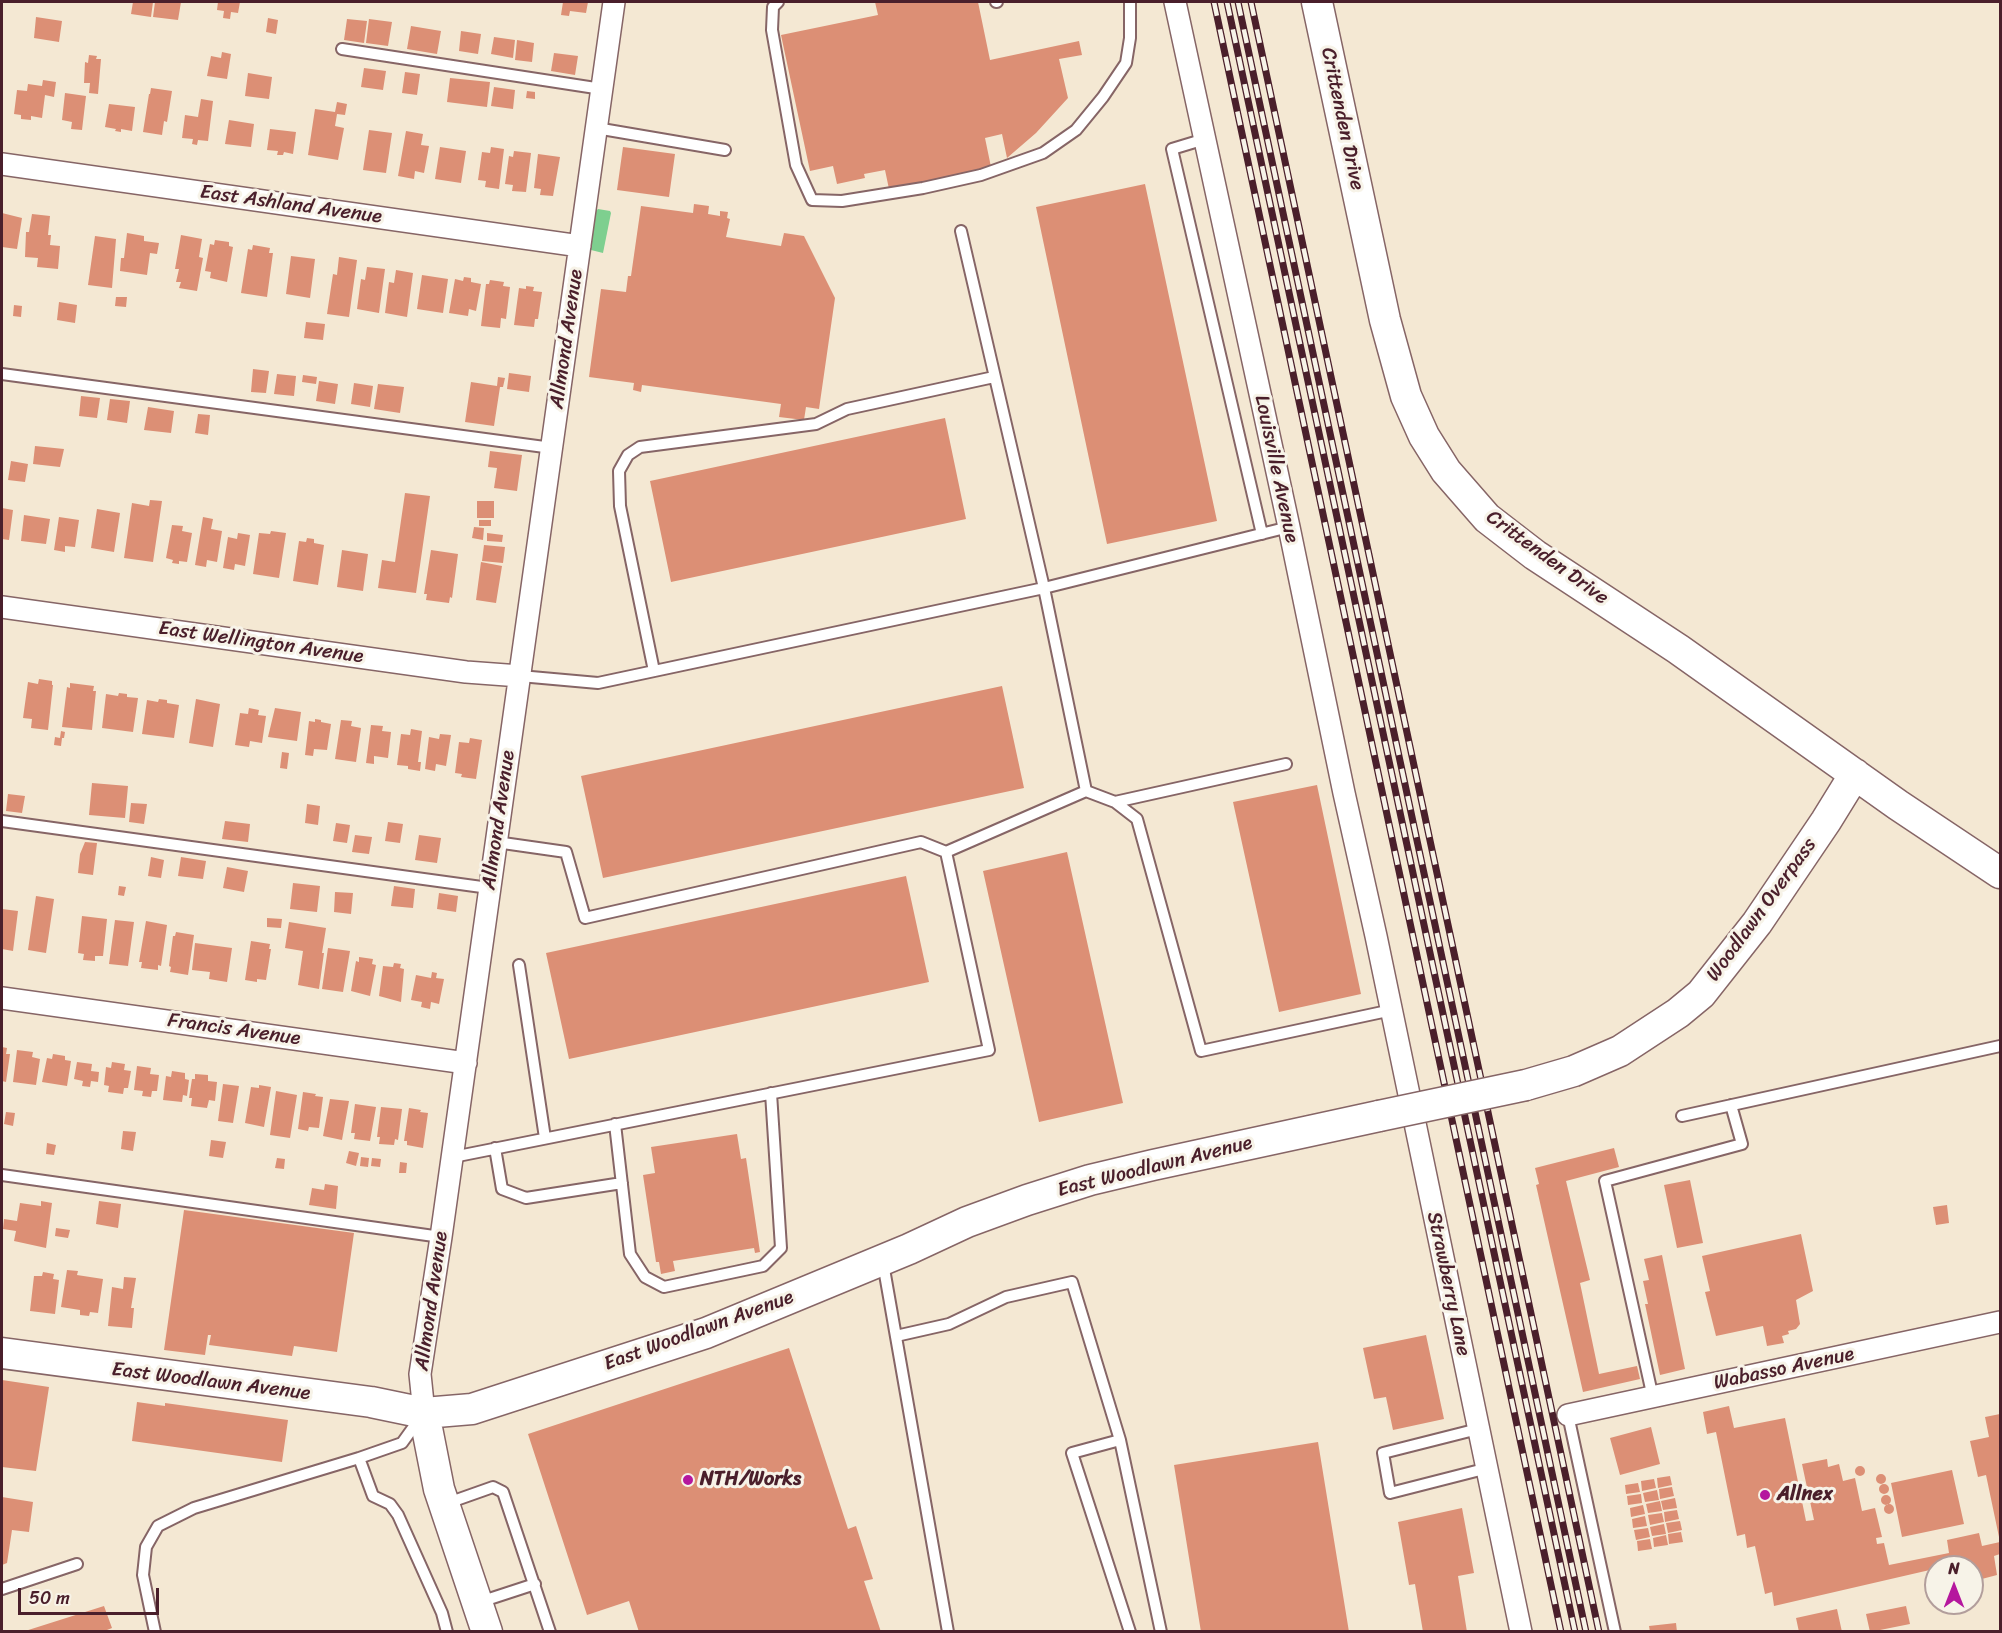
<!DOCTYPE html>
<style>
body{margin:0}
#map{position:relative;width:2002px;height:1633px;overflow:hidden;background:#f4e8d3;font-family:Sriracha,sans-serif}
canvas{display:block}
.frame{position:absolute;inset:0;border:3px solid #4a1f2b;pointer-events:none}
.north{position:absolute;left:1924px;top:1555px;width:60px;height:60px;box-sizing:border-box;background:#f7f3e8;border:2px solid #b29e9c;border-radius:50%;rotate:0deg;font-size:16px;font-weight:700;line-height:24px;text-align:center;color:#4a1f2b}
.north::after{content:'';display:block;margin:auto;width:21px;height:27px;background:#b5179e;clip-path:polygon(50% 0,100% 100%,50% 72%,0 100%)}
.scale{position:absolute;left:18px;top:1588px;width:141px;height:27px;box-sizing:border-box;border:3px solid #4a1f2b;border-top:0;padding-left:8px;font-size:18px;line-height:21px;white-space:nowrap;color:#4a1f2b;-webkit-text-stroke:4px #f7f3e8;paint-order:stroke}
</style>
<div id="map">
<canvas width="2002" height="1633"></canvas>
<div class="frame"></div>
<div class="north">N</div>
<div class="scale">50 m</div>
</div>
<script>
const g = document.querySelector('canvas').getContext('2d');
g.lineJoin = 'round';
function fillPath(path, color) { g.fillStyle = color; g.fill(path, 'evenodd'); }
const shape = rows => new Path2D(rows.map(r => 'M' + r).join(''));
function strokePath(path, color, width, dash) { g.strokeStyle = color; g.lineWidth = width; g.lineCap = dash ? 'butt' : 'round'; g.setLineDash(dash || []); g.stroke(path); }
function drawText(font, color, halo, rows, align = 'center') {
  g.font = font + ' Sriracha,sans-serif'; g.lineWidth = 6; g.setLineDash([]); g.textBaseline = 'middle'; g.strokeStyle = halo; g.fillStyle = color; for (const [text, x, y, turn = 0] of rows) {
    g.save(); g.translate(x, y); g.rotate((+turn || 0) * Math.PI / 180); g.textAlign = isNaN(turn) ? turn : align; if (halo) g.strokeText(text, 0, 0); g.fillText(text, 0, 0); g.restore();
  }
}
fillPath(shape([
 [598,209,610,211,611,213,603,253,591,250,595,212]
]), '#7ecf8f');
fillPath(shape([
 [133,2,153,2,151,17,131,14],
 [155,2,181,2,178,20,153,17],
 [218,2,240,2,238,13,231,12,230,19,223,18,224,11,217,10],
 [563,2,588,2,586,13,570,11,569,16,561,15],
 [875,2,978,2,990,60,1079,41,1082,55,1059,59,1068,98,1036,133,1007,158,1002,134,985,138,991,167,889,189,885,170,864,174,865,178,837,184,833,166,810,171,781,35,878,15],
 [36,17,62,21,59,42,34,38],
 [268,18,278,20,276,34,266,32],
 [347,19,367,21,364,43,344,40],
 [369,19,392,22,388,46,366,43],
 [411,26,441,31,437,54,407,49],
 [461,31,481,34,478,54,459,51],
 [494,37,515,40,513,58,491,54],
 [517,40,534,43,532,62,515,60],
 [222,52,231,54,227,79,207,76,211,56,221,58],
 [554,53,578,56,575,75,551,71],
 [89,55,97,56,96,59,101,59,98,94,89,93,90,83,84,83,85,62,88,63],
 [364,68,386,71,383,90,361,87],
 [405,72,420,74,417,95,402,93],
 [248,73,272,77,269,99,245,96],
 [450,78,490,82,487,107,447,102],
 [43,80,56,82,54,97,45,95,42,118,31,116,31,120,21,119,21,115,14,114,17,90,27,91,28,84,42,86],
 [494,87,515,90,513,109,491,106],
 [151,88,172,91,167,122,164,121,162,135,143,132,149,94,150,94],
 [527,91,535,92,535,99,526,98],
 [65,93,86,96,82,130,71,129,72,122,62,120],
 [201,99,213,101,208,141,198,140,197,145,192,144,193,139,182,138,185,115,198,117],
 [337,102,347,104,345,115,337,114,335,126,344,128,338,160,308,155,315,109,335,112],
 [109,104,135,107,132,131,121,129,121,132,115,131,116,129,105,127],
 [229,120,254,124,251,147,225,144],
 [270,129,296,132,293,154,284,152,283,155,277,155,278,151,267,150],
 [369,130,392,133,386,173,363,170],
 [406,131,423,134,421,145,429,146,424,173,415,171,414,179,398,176],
 [440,147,466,151,461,183,435,179],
 [491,147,504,149,499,189,485,187,486,181,478,180,482,152,490,153],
 [623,147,675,154,669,197,617,190],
 [514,151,531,153,526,192,512,191,513,185,505,184,509,156,513,157],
 [538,154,560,157,553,196,540,195,541,189,534,188],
 [1145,184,1217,521,1107,544,1036,207],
 [694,204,709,206,708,214,720,216,720,211,728,212,727,218,730,219,726,237,781,246,784,233,804,236,835,298,819,409,806,407,804,420,779,417,781,404,642,385,641,392,633,390,634,383,589,377,601,289,626,292,628,276,631,276,641,206,693,213],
 [2,213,22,218,17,249,2,247],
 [32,214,50,216,48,235,51,235,50,245,60,246,58,269,37,267,38,258,25,257,26,232,29,232],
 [127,233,144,236,144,241,159,243,157,254,150,253,147,275,120,271,121,258,124,258],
 [181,235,202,239,199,257,203,258,197,291,179,288,181,282,176,282,179,269,175,269],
 [95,236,116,239,112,288,88,285],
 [215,240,229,242,229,246,233,247,227,282,210,278,211,272,205,271,210,244,214,245],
 [253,245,270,248,269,253,273,253,267,297,241,293,248,249,252,250],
 [291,256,315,259,310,298,286,294],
 [339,257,357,260,349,317,327,314,333,274,337,275],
 [367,267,385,269,379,313,357,309,361,279,365,280],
 [396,270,413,273,407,317,385,313,389,282,394,283],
 [422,275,448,279,443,313,417,309],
 [464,277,471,278,471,282,481,284,476,311,469,309,468,316,449,313,455,279,463,281],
 [490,280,504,282,503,286,510,287,506,319,501,318,500,328,481,326,486,284,489,284],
 [526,286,534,287,533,291,542,292,538,319,535,319,534,327,514,325,519,288,526,289],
 [116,297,127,297,126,307,115,306],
 [59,302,77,305,75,323,57,320],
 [14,305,22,306,21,317,13,316],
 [306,322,325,324,323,340,304,338],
 [253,369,269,371,266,393,251,392],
 [509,373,531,376,529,392,507,389],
 [277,374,296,376,294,396,274,394],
 [303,375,317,377,316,384,302,382],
 [498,377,505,378,503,387,500,387,494,426,465,422,471,382,497,386],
 [319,381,338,384,335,404,316,401],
 [354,383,373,386,370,407,351,404],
 [378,384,404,387,400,413,374,409],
 [81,396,100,398,97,418,79,416],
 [110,399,130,401,127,423,107,420],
 [148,407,174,411,171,433,144,430],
 [198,414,210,415,208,435,195,433],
 [945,418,966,519,671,582,650,481],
 [35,446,64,449,60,467,33,464],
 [490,451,522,455,517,491,494,488,497,468,488,467],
 [11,461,28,464,25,482,8,480],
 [405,493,430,496,416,593,378,588,382,560,395,562],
 [150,500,162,501,153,562,124,558,132,503,149,506],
 [477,501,494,501,494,518,477,518],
 [2,508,13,510,9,540,2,539],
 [97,509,120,513,114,552,91,548],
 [24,515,50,519,46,544,21,541],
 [59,517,79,520,75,547,65,546,65,552,54,550],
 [203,517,213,519,211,529,222,531,217,562,207,560,206,567,195,565],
 [479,520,491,520,491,526,479,526],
 [172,525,183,526,182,531,192,533,187,562,179,561,179,564,172,563,173,560,166,558],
 [474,527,484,528,483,540,472,538],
 [271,531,286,533,279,578,253,574,259,533,270,534],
 [238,533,250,535,245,566,235,564,234,570,223,568,228,537,237,539],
 [487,533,503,535,502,542,487,541],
 [307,538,314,539,314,543,324,545,318,585,293,581,299,541,306,542],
 [484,545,505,547,503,563,482,561],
 [342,550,368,554,363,591,337,587],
 [431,550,458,554,452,598,450,597,449,603,426,600,427,594,424,594],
 [481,562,502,566,496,603,476,600],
 [39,679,52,681,52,685,53,685,48,730,31,728,32,719,23,718,28,682,38,684],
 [70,683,94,686,93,691,96,691,92,730,62,727,67,687,70,688],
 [1002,686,1024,788,603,878,581,776],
 [119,693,127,694,127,697,138,698,133,732,102,728,106,694,118,696],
 [159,699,167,700,167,703,179,705,174,738,142,734,147,700,158,702],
 [196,699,220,704,213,747,189,743],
 [249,708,259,710,258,715,266,716,262,743,250,741,249,747,235,745,240,713,248,714],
 [275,708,301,712,297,741,268,737],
 [315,719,321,720,321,722,331,724,327,750,314,749,313,756,305,755,309,721,315,722],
 [341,720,352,721,351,726,361,728,356,762,335,759],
 [371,725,383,726,382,731,391,732,388,758,374,756,374,764,366,763],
 [411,729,422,731,418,762,421,762,420,771,408,769,408,766,397,765,401,734,410,735],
 [61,731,65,732,64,738,60,738,62,738,61,746,54,745,55,737,60,738],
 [440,734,451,735,446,766,436,764,435,771,425,769,429,737,439,739],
 [470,738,482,740,476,779,461,777,462,774,455,773,459,742,469,743],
 [282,752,289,753,287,769,280,768],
 [92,783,128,786,125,818,89,815],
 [1317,785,1361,994,1279,1012,1233,802],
 [8,794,25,796,22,813,6,811],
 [131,803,147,804,144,824,129,822],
 [307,804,320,806,318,825,305,823],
 [225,821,250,824,248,842,222,839],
 [388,822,403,824,400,843,385,841],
 [336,823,350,825,347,843,333,841],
 [355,835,372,837,369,854,352,852],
 [419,835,441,838,437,863,415,860],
 [85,842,97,843,93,875,78,873,80,854],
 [1067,852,1123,1103,1039,1122,983,871],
 [151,857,164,860,161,878,148,876],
 [181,857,206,861,203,879,178,876],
 [227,867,248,871,244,892,223,888],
 [906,876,929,982,569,1059,546,953],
 [293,883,320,886,317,912,290,909],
 [119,886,126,887,124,896,118,895],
 [394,886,415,889,413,908,391,906],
 [335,892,353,893,351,914,334,912],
 [439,893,458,896,456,912,437,909],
 [36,896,54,899,46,953,28,950],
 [2,909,18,911,13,951,2,949],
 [82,916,107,919,103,956,95,956,95,961,83,960,84,954,78,953],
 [267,918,282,919,281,928,267,927],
 [115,920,134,922,128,966,109,964],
 [146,921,167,925,161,966,158,965,158,970,141,968,142,962,139,962],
 [289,922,326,928,322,953,324,953,319,989,298,985,303,951,285,948],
 [176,932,194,935,188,975,170,972,171,967,169,966,173,936,175,936],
 [251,941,270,944,269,949,271,949,266,980,257,979,257,982,245,980],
 [195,943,232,948,227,982,209,979,210,972,192,970],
 [328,948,350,951,343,992,322,989],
 [359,957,373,959,372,964,376,965,370,996,351,991,356,961,359,962],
 [394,963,401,964,400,968,404,969,401,1002,379,996,383,966,393,967],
 [432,972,437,973,436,978,444,979,439,1004,431,1002,430,1009,421,1007,422,1002,411,1000,416,975,431,978],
 [2,1047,7,1048,6,1054,10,1054,6,1082,2,1081],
 [17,1050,33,1052,32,1057,40,1059,36,1085,13,1082],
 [53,1054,65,1056,65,1060,71,1061,67,1086,42,1082,47,1058,52,1059],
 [77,1062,92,1064,91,1071,99,1072,98,1082,91,1081,90,1087,82,1086,83,1081,74,1079],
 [112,1062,125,1064,124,1070,131,1071,128,1088,124,1088,123,1094,108,1092,109,1086,104,1085,106,1067,111,1068],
 [137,1066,151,1068,150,1074,159,1075,157,1091,152,1091,151,1097,142,1096,143,1091,134,1090],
 [172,1071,185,1073,185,1079,189,1080,187,1096,183,1095,182,1102,163,1100,166,1076,171,1077],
 [195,1074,208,1075,208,1081,217,1082,215,1101,209,1100,207,1108,191,1106,192,1098,189,1098,192,1079,195,1079],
 [223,1084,239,1086,233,1123,218,1121],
 [259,1085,271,1087,264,1127,245,1123,251,1087,259,1088],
 [276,1091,297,1095,290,1138,270,1135],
 [303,1092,316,1094,315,1096,323,1097,319,1128,309,1127,308,1131,298,1129],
 [330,1099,349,1101,342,1140,323,1136],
 [355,1104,376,1107,370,1141,354,1139,355,1133,351,1133],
 [381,1107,402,1109,398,1140,395,1139,394,1145,379,1144,380,1137,377,1137],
 [409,1108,421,1110,420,1112,428,1113,423,1148,407,1145,407,1141,404,1141],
 [6,1112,15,1113,13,1126,4,1124],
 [123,1131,136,1132,133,1151,121,1149],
 [737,1134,741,1159,746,1158,760,1252,755,1253,754,1248,673,1261,675,1271,661,1274,659,1262,656,1262,643,1175,655,1173,651,1147],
 [211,1140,226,1142,223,1158,209,1156],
 [47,1143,56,1145,54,1155,46,1154],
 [1614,1148,1619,1167,1566,1181,1590,1280,1580,1283,1599,1374,1637,1366,1640,1379,1583,1392,1536,1185,1539,1184,1535,1168],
 [349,1151,359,1153,356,1166,346,1163],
 [361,1157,369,1158,368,1167,360,1166],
 [277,1158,285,1159,284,1169,275,1168],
 [372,1158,381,1159,380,1167,371,1166],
 [400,1162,407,1163,406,1173,399,1173],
 [1690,1180,1703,1243,1677,1248,1664,1185],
 [325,1184,338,1186,336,1209,309,1205,312,1188,324,1190],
 [41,1201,52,1203,46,1248,14,1241,16,1231,3,1229,4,1219,17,1221,20,1203,41,1206],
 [99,1201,121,1204,118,1228,96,1224],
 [1947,1205,1949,1223,1936,1225,1933,1207],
 [184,1210,354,1233,337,1352,294,1346,292,1356,209,1345,211,1335,208,1335,205,1355,164,1350],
 [56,1228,70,1230,68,1238,55,1236],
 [1801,1234,1813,1291,1796,1300,1800,1324,1796,1329,1788,1331,1789,1334,1782,1336,1784,1343,1767,1346,1763,1326,1716,1336,1705,1292,1710,1291,1702,1256],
 [1662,1255,1685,1369,1660,1375,1645,1304,1648,1304,1643,1281,1649,1280,1644,1259],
 [67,1270,78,1271,77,1275,103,1279,98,1313,90,1312,89,1316,80,1315,80,1310,61,1307],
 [43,1272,54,1274,53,1279,59,1280,55,1314,30,1311,34,1276,42,1276],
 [124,1277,136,1278,131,1308,134,1308,132,1328,108,1326,112,1287,123,1289],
 [1426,1335,1444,1419,1393,1430,1386,1397,1374,1399,1363,1348],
 [789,1348,848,1529,856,1526,873,1579,864,1581,881,1632,639,1632,629,1601,587,1615,528,1434],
 [2,1380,49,1387,36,1471,2,1467],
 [137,1402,165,1406,165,1403,288,1420,282,1462,132,1441],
 [1729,1406,1734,1428,1785,1418,1806,1521,1814,1520,1802,1464,1827,1459,1828,1467,1839,1464,1843,1481,1855,1478,1862,1511,1875,1508,1882,1537,1876,1538,1877,1544,1884,1543,1889,1565,1949,1553,1947,1540,1979,1533,1982,1546,2000,1542,2000,1554,1994,1556,1997,1575,1978,1580,1976,1570,1972,1571,1972,1567,1961,1567,1960,1563,1774,1606,1772,1592,1765,1594,1755,1546,1747,1548,1745,1534,1737,1536,1716,1432,1707,1434,1703,1412],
 [2000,1414,2000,1536,1999,1537,1986,1475,1978,1477,1970,1441,1989,1437,1985,1417],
 [1651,1427,1660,1464,1620,1475,1610,1438],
 [1318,1442,1349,1632,1201,1632,1174,1465],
 '1855 1471a5 5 0 1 1 10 0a5 5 0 1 1-10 0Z',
 [1952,1470,1964,1524,1902,1537,1891,1483],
 '1876 1479a5 5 0 1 1 10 0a5 5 0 1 1-10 0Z',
 [1670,1476,1672,1485,1658,1488,1657,1478],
 [1654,1479,1656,1488,1642,1491,1641,1481],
 [1638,1483,1640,1492,1626,1494,1625,1485],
 '1879 1489a5 5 0 1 1 10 0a5 5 0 1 1-10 0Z',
 [1672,1487,1674,1496,1660,1499,1659,1489],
 [1657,1490,1659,1500,1645,1502,1643,1493],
 [1641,1494,1642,1503,1628,1505,1627,1496],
 '1881 1500a5 5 0 1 1 10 0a5 5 0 1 1-10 0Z',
 [2,1497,33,1502,29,1532,12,1530,7,1563,2,1565],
 [1675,1498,1677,1508,1663,1510,1661,1501],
 [1660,1501,1662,1511,1648,1513,1646,1504],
 '1884 1509a5 5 0 1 1 10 0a5 5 0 1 1-10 0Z',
 [1643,1505,1645,1514,1631,1517,1630,1508],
 [1462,1508,1474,1573,1458,1576,1467,1632,1423,1632,1415,1584,1409,1585,1398,1522],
 [1677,1510,1679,1519,1665,1522,1664,1512],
 [1662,1513,1664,1522,1650,1525,1648,1515],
 [1645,1516,1647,1526,1633,1528,1632,1519],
 [1680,1521,1682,1530,1668,1533,1666,1523],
 [1664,1524,1666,1534,1652,1536,1650,1527],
 [1648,1528,1650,1537,1636,1540,1634,1530],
 [1681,1532,1683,1542,1669,1544,1668,1534],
 [1666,1535,1668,1545,1654,1547,1653,1538],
 [1650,1539,1652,1549,1638,1551,1637,1541],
 [104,1606,112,1628,102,1632,22,1632],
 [1906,1606,1910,1624,1870,1632,1866,1614],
 [1837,1609,1842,1632,1799,1632,1796,1618],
 [1676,1623,1677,1632,1650,1632,1649,1626]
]), '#dc8f75');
const lane = shape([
 [778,2,773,7,772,30,796,165,812,200,842,201,923,188,981,175,1043,153,1076,130,1103,97,1126,63,1130,38,1130,2],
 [996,2,997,2],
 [342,49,602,89],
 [596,128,725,150],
 [1205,139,1172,149,1262,534],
 [961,231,1044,588,1289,527],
 [2,374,552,448],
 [654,671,620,506,619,471,628,455,640,447,816,424,847,409,994,377],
 [520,676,598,683,1044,588,1086,791,946,852],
 [1086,791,1115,802,1137,819,1201,1051,1392,1010],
 [1115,802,1286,764],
 [2,821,489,888],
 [519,965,545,1138],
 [1682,1116,2000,1046],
 [615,1124,630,1254,645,1277,664,1287,763,1266,781,1248,771,1093],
 [495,1148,502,1189,526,1198,622,1183],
 [453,1157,989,1050,946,852,921,842,585,918,566,852,496,842],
 [2,1175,441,1237],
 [883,1263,948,1632],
 [896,1336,949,1324,1006,1297,1072,1282,1120,1440,1161,1632],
 [1653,1398,1605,1181,1742,1144,1731,1105],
 [1568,1415,1615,1632],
 [1478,1429,1383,1453,1390,1493,1488,1468],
 [1120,1440,1072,1453,1130,1632],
 [359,1458,373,1496,390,1504,398,1515,442,1613,447,1632],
 [445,1504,493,1487,503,1492,550,1632],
 [2,1589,77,1564],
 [480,1602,535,1584],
 [155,1632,143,1575,146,1547,158,1526,194,1508,359,1458,402,1443,420,1418]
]);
const street = shape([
 [1175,2,1289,527,1344,793,1376,936,1521,1632],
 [2,164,580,246],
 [2,607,466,672,520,676],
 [2,998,466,1063],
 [424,1413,420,1374,441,1237,614,2],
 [1568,1415,2000,1322]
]);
const secondary = shape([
 [1317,2,1385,320,1406,396,1424,436,1446,471,1487,518,1535,555,1678,649,1898,805,2000,873],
 [1526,1085,1574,1071,1620,1051,1678,1013,1701,994,1757,923,1826,821,1855,774],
 [2,1353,371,1402,424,1413,472,1409,706,1333,909,1249,967,1222,1027,1200,1090,1180,1153,1165,1379,1116],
 [424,1413,439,1489,487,1632]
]);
strokePath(lane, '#866566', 14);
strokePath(street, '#866566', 24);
strokePath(secondary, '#866566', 33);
strokePath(lane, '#fff', 10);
strokePath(street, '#fff', 21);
strokePath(secondary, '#fff', 30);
const rail = shape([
 [1214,2,1561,1632],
 [1227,2,1575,1632],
 [1238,2,1586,1632],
 [1251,2,1599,1632]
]);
strokePath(rail, '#4a1f2b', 7);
strokePath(rail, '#f7f3e8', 4.5, [14]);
const secondaryBridge = shape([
 [1379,1116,1526,1085]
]);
strokePath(secondaryBridge, '#866566', 33, []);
strokePath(secondaryBridge, '#fff', 30);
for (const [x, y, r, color] of [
 [688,1480,6,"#b5179e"],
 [1765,1495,6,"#b5179e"]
]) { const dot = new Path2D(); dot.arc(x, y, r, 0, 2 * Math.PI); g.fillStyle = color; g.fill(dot); strokePath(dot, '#f7f3e8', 2); }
drawText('20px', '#4a1f2b', '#f7f3e8', [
 ["Crittenden Drive",1342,119,78],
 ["East Ashland Avenue",291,205,8],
 ["Allmond Avenue",567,339,-82],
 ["Louisville Avenue",1276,469,78],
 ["Crittenden Drive",1547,558,36],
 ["East Wellington Avenue",261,643,8],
 ["Allmond Avenue",499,820,-82],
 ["Woodlawn Overpass",1762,910,-54],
 ["Francis Avenue",234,1030,8],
 ["East Woodlawn Avenue",1155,1167,-14],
 ["Strawberry Lane",1448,1284,78],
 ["Allmond Avenue",432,1301,-82],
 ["East Woodlawn Avenue",699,1331,-20],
 ["Wabasso Avenue",1784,1369,-12],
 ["East Woodlawn Avenue",211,1382,7]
]);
drawText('bold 20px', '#4a1f2b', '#f7f3e8', [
 ["NTH/Works",700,1480],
 ["Allnex",1777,1495]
], 'left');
</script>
